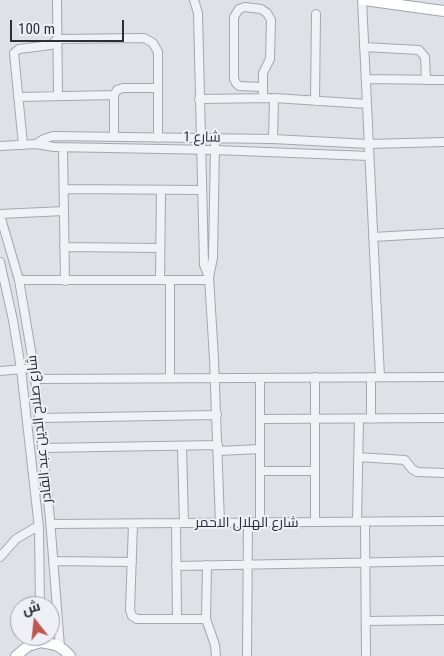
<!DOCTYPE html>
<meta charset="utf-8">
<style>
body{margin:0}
#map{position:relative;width:444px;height:656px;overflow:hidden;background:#dfe1e7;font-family:"Roboto Condensed",Cairo,sans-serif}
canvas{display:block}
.north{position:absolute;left:10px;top:596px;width:50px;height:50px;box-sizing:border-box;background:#eef0f5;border:1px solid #a0a2ab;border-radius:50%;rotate:344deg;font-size:14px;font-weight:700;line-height:20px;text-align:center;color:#2a2d3c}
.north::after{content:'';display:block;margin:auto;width:18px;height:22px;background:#bf5751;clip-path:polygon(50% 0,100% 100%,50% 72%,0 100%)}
.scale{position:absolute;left:10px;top:20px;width:114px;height:22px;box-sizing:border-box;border:2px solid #2a2d3c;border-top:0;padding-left:6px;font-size:15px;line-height:18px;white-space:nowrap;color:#2a2d3c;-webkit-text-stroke:4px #eef0f5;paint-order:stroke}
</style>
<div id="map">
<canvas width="444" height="656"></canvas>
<div class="north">ش</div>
<div class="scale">100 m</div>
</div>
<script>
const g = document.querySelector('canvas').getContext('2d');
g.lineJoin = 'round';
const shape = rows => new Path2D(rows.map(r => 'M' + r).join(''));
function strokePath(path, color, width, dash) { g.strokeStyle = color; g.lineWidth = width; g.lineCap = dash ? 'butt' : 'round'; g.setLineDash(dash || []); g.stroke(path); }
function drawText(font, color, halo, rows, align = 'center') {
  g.font = font + ' "Roboto Condensed",Cairo,sans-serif'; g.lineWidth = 4; g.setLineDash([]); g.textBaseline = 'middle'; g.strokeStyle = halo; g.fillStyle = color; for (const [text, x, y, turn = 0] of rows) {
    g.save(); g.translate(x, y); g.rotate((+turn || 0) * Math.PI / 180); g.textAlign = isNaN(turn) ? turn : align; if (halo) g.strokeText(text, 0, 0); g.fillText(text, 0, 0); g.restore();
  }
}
const minor = shape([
 [57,0,58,95],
 [194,0,198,13,204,265,209,277,214,359,220,523],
 [362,0,380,377],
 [364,47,419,50,425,57,426,80],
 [366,79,444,80],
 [262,87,239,86,236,83,234,79,234,17,239,9,245,7,261,9,267,13,271,20,270,59,263,73,263,98],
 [18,97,114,95],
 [199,99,274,98,367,104],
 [315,101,316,14],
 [114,137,114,95,117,90,123,88,158,88],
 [273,139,274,98],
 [36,144,44,139,53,136,273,139,369,144,444,142],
 [23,145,14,53,19,49,51,45,57,39,144,38,153,43,158,52,158,138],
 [0,146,36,144,54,147,215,150,369,156],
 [63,148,65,281],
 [64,189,202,190],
 [0,214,64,211],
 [0,215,19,280,34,368,50,519,60,647],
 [373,237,444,233],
 [64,247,160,248],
 [0,262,13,320,21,369,39,528,40,606],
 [209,277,213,258,215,145],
 [19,280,209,280],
 [160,280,161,190],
 [0,371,34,368],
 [170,378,170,280],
 [260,378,260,522],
 [35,379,444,377],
 [39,418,217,415],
 [260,419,444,418],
 [371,419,371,377],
 [182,447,184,523],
 [42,448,218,445],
 [218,451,260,449],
 [358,457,405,460,412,469,417,472,444,473],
 [260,471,315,471],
 [315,522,315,377],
 [357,522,359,419],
 [365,522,366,656],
 [176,523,177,619],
 [50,524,444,521],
 [133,524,130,610,132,616,137,619,206,619],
 [0,557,16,539,38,526],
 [53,561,132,562],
 [207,565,206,619,215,645,216,656],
 [176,566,444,561],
 [366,621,444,620],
 [247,656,248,522]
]);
const major = shape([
 [364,0,444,11],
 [16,656,28,646,41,642,56,645,64,650,70,656]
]);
strokePath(minor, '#a5a7b0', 10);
strokePath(major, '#a0a3b1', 12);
strokePath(minor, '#f1f2f6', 8);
strokePath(major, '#fff', 10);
drawText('14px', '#2a2d3c', '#eef0f5', [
 ["شارع 1",202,138,1],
 ["شارع صلاح الدين عبد القادر",40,429,-96],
 ["شارع الهلال الاحمر",247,523]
]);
</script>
